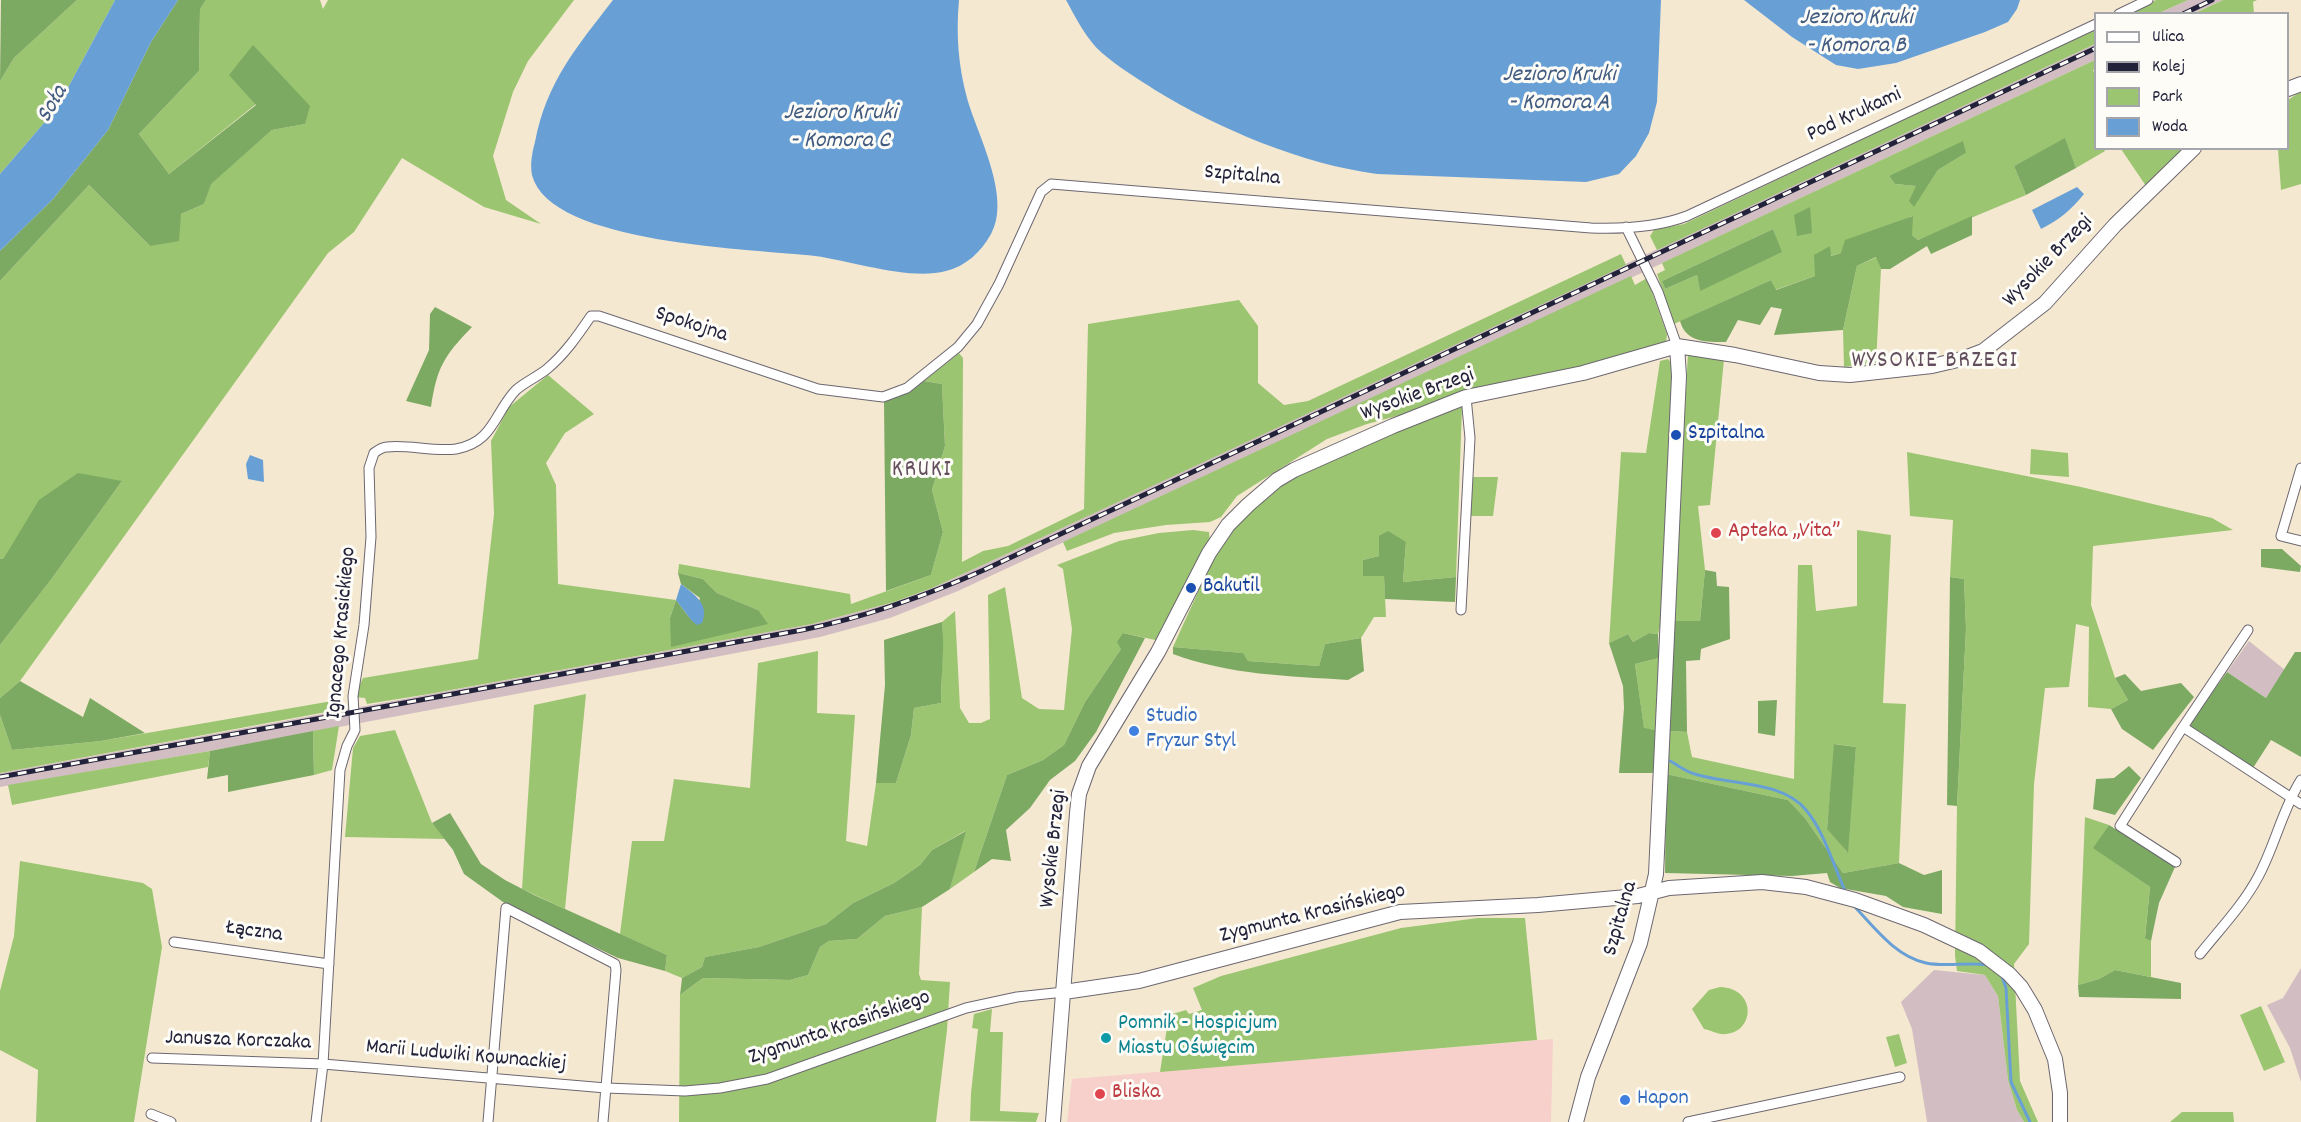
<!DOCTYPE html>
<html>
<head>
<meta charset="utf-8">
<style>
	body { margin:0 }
	#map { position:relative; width:2301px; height:1122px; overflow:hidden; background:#f5e8d1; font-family:Dekko,sans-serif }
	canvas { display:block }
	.legend { position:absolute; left:2094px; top:12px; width:195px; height:138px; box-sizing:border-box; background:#fdfcf7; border:2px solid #a5a5ac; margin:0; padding:8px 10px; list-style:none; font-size:18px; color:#22223b }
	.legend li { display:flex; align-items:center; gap:12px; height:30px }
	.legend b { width:30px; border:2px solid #a5a5ac }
</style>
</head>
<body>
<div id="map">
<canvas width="2301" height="1122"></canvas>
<ul class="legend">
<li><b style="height:8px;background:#fff"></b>Ulica</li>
<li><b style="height:8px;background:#22223b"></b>Kolej</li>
<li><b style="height:16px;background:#9bc571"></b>Park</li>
<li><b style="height:16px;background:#68a0d6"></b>Woda</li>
</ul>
</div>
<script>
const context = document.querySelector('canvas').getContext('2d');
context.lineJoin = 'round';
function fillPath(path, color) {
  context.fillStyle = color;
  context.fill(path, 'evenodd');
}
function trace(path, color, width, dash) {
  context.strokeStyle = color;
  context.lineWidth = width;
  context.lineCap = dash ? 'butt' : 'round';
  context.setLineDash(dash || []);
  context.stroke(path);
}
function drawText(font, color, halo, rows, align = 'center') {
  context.font = font + ' Dekko,sans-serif';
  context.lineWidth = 6;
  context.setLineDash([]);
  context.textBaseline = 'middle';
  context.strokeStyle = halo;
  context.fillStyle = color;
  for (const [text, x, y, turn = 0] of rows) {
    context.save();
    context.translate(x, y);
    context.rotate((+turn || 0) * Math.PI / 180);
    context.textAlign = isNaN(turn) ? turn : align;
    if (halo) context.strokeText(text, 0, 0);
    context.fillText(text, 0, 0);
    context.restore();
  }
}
const built = new Path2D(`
	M1553,1039l-2,83h-484l5,-43z`);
const industrial = new Path2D(`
	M2188,0h35l-29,13h-35z
	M2095,44v16l-724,340 -413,191 -68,27 -70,19 -73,14 -537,100 -210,36v-14l812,-149 82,-22 38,-14 53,-24z
	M2249,641l36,29 -19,28 -39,-26z
	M2301,968v114l-11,-34 -23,-43 16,-7z
	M1934,970l51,5 13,21 10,84 9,30 7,12h-97l-15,-93 -11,-27z`);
const green = new Path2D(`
	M77,0h38l-58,108 -57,66v-93l14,-23z
	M206,0h114l3,9 5,-9h246l-46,61 -15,31 -20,64 13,44 35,24 -57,-17 -82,-49 -48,74 -26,21 -308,428 -20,17v-53l50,-64 72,-100 -118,77 -4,1v-278l89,-96 61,61 31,-32 23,-10 6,-20 62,-54 33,-6 -49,-20 -87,70 -30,-40 60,-63 1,-62z
	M2156,0h32l-29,13 -31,1z
	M2223,0h34l-4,2 1,11h-59z
	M2095,29v15l-438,206 -7,-14 4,-6 30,-6z
	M2095,60v9l-2,1 3,7v71l8,1 1,2 -29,17 -11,-29 -51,27 12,29 -108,45 -6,-5v-19l-71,37 -11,3v-10l-15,30 -40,14 -4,-10 -97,44 -17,-50 8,-4 -3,-7zM1966,153l-28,17 -24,36 2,-20 -21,-2 -6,-8zM1773,229l8,23 -81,38 -3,-15 -32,14 -3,-8z
	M2301,91v93l-20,6 -3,-41 10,-1v-48z
	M2181,148l1,3 -36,35 -25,-37z
	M1621,254l5,11 -641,299 -53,24 -38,14 -82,22 -383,70 -62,10 -2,-6 -11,-1 9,-19 115,-19 16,-145 -3,-73 18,-34 39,-32 46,39 -29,19 -19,30 10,22 2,99 118,16 -6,18 88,-8 -41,-17 -14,-14 -25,-6 1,-9 171,30 1,10 80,-29 12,-43 -11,-42 13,-44 -3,-62 -18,-3 35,-28 4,5 -1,204 21,-11 25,-5 76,-37 4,-185 151,-24 19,26v57l26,22 24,-4z
	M1877,257l4,12 -5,94 -32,4 -1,-37 14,-64z
	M1631,276l4,9 12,-7 20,56 -1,9 -299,81 -40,15 -90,57 -16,21 -11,5 -44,3 -52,8 -47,18 -4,-9z
	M1688,352l36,7 -14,146 -12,1 7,64 -5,51h-26z
	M1668,359l3,4 3,18 -10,228 -6,25 -9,-1 -16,9 -5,-8 -19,9 12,-191 25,1 14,-92z
	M1462,407l-6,170 -53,5 3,-40 -27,-6v20l-16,4 21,16 2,41h-12l-13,21 -36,6 -6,22 -71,-5 -6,-8 -69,-6 59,-130 68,-53z
	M2031,449l37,4 1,24 -39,-3z
	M1907,452l174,35 131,31 21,12 -140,16 -2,59 24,73 13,22 -17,9 -23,-2 1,-80 -13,-3 -7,63 -24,1 -11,96 -5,160 -15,20 6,117 18,41h-14l-7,-12 -9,-30 -10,-84 -13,-21 -28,-4 -2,-15 2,-150 9,-177 -2,-50 -14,-2 3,-57 -43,-4z
	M1471,477h27l-5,39h-23z
	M1193,530l16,2 1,10 -50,99 -37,-8 -2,16 -36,53 -21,43 -21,15 -36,15 -33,97 -24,17 15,-58 -33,19 -12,15 -26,18 -41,20 -27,21 -67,23 -54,10 -3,10 -20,11 -17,-7 2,-16 -47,-21 12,-93h32l10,-62 76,9 8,-125 60,-12 -1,62 38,2 -9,126 21,5 9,-63h20l15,-48 3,-27 27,-5c0,-27 3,-54 1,-81l13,-11 5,97 9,15h12l9,-4 -2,-124 17,-8 17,111 17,11 25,1 8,-81 -9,-60 -6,-4 62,-24 40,-8z
	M1857,530l34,5 -8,168 23,1 -7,159 -56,10 -38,-55 -17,-18 -122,-26 4,-43 17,1 5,25 102,22 4,-214h14l4,46 41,-5zM1835,744l21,3 -9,105 -20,-24z
	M1659,658l-4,72 -11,-1 -9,-65z
	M586,694l-21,215 -43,-20 12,-184z
	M338,700l-2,4 1,6 -337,63v-58l12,35 89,-9z
	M339,726l-7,44 -18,5 -1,-44z
	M395,730l37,93 13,16 -100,-2 8,-89 7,-12z
	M210,751l-2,16 -196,38 -4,-20z
	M2085,817l24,8 -15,23 56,39 -5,50 6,4v36l-36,-7 -16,9 -21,6z
	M20,861l123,22 9,6 10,58 -28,175h-98l2,-52 -38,-20v-59l14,-55z
	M922,907l-3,67 2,6 29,2 -3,48 -11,92h-257l1,-127 23,-17 87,2 18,-5 12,-28 9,-6 28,-2 28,-23z
	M1478,918h47l12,122 -377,32 9,-57 17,-5 3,4 13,-4 -9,-22 28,-12 180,-48z
	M1720,987c36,1 36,44 6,47 -8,1 -15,-4 -22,-5l-12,-20 17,-19z
	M2261,1006l24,56 -21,9 -24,-56z
	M992,1009l-2,23h13l-3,79 39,2 -3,9 -66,-1 1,-28 7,-64 -6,-1 2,-14z
	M1899,1034l8,29 -12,4 -9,-30z
	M2182,1112h51l1,10h-64z`);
const forest = new Path2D(`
	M1,0h76l-63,58 -14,23z
	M178,0h28l-6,9 -1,62 -60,63 30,40 87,-69 -27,-30 24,-30 57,61 -5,18 -33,6 -61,54 -7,20 -23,10 -2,27 -29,5 -61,-61 -89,96v-30l53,-52 55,-69 43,-88z
	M2065,138l11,30 -50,27 -12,-29z
	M1963,141l3,12 -28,17 -24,37 -5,-6 7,-15 -21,-2 -6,-8z
	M1810,207l2,26 -15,3 -3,-21z
	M1913,216l-1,19 6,5 54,-24v19l-41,19 -4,-8 -37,23h-9l-5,-12 -19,9 -14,64 -69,5 8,-26 -11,-2 -11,18 -22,-5 -12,22c-19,0 -40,1 -46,-21l91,-41 5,10 39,-14 -1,-21 16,-9 1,10 10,-3 4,-13z
	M1773,229l9,23 -82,39 -3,-16 -32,14 -3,-8z
	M435,307l37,20c-28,29 -35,40 -41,80l-25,-6 23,-51 1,-36z
	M924,381l18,3 3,62 -13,44 11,42 -12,43 -45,16 -2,-189 24,-9z
	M78,473l44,8 -72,100 -50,64v-86l4,-1 35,-58z
	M1388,531l18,11 -3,40 53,-5 -1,25 -70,-3 -1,-23h-21v-16l16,-4v-20z
	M2261,549h21l19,17 -1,6 -39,-5z
	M1705,570l11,2 1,14 12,1 1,52 -29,10 -1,11 -14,1 1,71 -17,-1 4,-110h26z
	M678,573l25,6 14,14 41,17 10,14 -97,23 -1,-29 6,-18 16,21 8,-23 -19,-14z
	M1950,577l14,2 2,50 -9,177 -10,-1z
	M942,622c3,27 -1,54 -1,81l-27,5 -3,27 -15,48h-20l9,-98 -1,-45z
	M1123,633l22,5 -49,94 -21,29 -25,19 -20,28 -24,22 5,31 -19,-2 -18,13 33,-97 36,-15 21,-15 21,-43 36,-53 -4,-7z
	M1649,633l9,1 1,24 -24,6 9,64 11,2 -1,43h-35l5,-65 -1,-22 -14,-43 19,-9 5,8z
	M1361,638l3,33 -16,9c-59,-4 -119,-5 -175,-26v-7l70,6 5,8 71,5 6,-22z
	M2295,652h6v105l-30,-17 -18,28 -62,-39 -1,-6 37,-51 39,26z
	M2125,674l16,17 40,-8 13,14 -41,53 -31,-21 -11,-20 17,-9 -13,-22z
	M20,681l63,36 7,-19 55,35 -44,8 -89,9 -12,-35v-17z
	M1777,700l-2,36 -17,-3v-32z
	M313,731l1,44 -86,17v-17l-21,4 3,-28z
	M1834,744l22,3 -8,106 -21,-24z
	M2129,766l12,12 -26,37 -22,-6 3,-30 18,-1z
	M1666,774l122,26 17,18 38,55 56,-10 25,12 18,-5v44l-39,-7 -17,-11 -46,-8 -10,-6 -3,-9 -35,3 -127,-3z
	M450,813l31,51 24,16 29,15 133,60 -2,16 -47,-13 -108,-51 -46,-33 -11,-24 -21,-27z
	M2109,825l66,42 -16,36 -8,38 -6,-3 5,-51 -57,-39z
	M966,831l-16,58 -28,18 -37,9 -28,23 -28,2 -9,6 -12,28 -18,5 -87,-2 -23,17 2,-17 20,-11 3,-10 54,-10 67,-23 27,-21 41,-20 26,-18 12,-15z
	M2115,970l66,13v16l-102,-2 -1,-12 21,-6z`);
const water = new Path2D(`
	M115,0h63l-27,42 -43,88 -55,69 -53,52v-77l57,-66z
	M613,0h346c-3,34 -1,64 8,98 10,36 45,99 24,136 -10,18 -25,32 -45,37 -36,10 -93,-10 -131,-15 -58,-7 -266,-11 -283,-81 -2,-11 0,-22 3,-33 12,-61 41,-94 78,-142z
	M1066,0h595l-4,102 -8,31 -13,23 -17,18 -33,8 -209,-8c-75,-10 -158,-45 -222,-84 -18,-12 -37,-23 -53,-37 -16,-14 -26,-35 -36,-53z
	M1744,0h276l-3,9 -9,13 -23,10 -89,31 -38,6 -22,-4 -44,-28z
	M2077,187l7,7c-13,16 -25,26 -43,35l-9,-19z
	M250,455l13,5 1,22 -16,-3 -2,-15z
	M681,584c13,10 29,20 21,39l-5,2 -5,-4 -16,-21z`);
const stream = new Path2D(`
	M1670,761c8,4 16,11 25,13 33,11 87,6 111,36 18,21 28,57 40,83
	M1854,906c21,22 41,50 72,57 17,4 43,-1 61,2
	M2002,976l4,12 5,94 19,40`);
const street = new Path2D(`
	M2119,14l29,-14
	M1626,227l32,65 19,54
	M2301,468l-20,68 20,5
	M1461,610l9,-172 -4,-41
	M2248,630l-65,97 118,77
	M2176,862l-56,-36 63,-99
	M174,942l155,22
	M2200,954c20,-25 43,-49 58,-77 17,-31 24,-67 43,-97
	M152,1058l171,6 283,24 79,3 35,-3 47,-9 199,-71 51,-11 47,-5
	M151,1114l20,8
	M316,1122l7,-58 17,-294 7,-24 8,-16 -2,-34 11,-71 7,-88 -2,-69 5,-15c4,-3 8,-6 13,-6 20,-3 46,5 69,2 38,-7 38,-36 60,-59 9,-8 21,-13 31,-21 18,-15 31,-34 44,-53h8l219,73 65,8 24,-9 51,-41 19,-23 22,-40 42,-92 10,-8 540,44c30,1 67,-1 96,-12l409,-192
	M488,1122l18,-214 109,56 1,6 -13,152
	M1688,1122l212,-45`);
const secondary = new Path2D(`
	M2288,89l13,-5
	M1064,992l75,-11 261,-69 138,-7 100,-9 31,-8 93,-6 44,5 49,13 69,25 55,26 30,23 12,13 14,23 20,49 5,34v29
	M1053,1122l24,-309 2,-19 10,-28 69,-114 51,-99 19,-28 20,-20 29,-25 17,-10 99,-44 73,-29 117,-24 94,-27 58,9 84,18 31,2 82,-9 30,-7 21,-8 62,-48 70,-78 79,-77
	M1576,1122l12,-45 52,-134 16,-69 23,-498 -2,-30`);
const rail = new Path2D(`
	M2183,14l29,-14
	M0,777l802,-147c64,-13 124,-34 184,-61l1110,-521`);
const markers = [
	[1676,435,6,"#1a4fb4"],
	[1716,533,6,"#e0444e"],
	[1191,588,6,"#1a4fb4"],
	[1134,731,6,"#3f7fe0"],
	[1106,1038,6,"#0f9aa8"],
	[1100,1094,6,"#e0444e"],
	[1625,1100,6,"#3f7fe0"]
];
const streetNames = [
	["Pod Krukami",1855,116,-25],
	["Szpitalna",1242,177,5],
	["Wysokie Brzegi",2049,262,-46],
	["Spokojna",691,326,18],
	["Wysokie Brzegi",1418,396,-20],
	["Ignacego Krasickiego",343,633,-85],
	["Wysokie Brzegi",1055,849,-84],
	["Zygmunta Krasińskiego",1313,915,-14],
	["Szpitalna",1622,919,-74],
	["Łączna",254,933,8],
	["Zygmunta Krasińskiego",840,1029,-19],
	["Janusza Korczaka",238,1042,2],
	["Marii Ludwiki Kownackiej",466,1057,5]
];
const transitNames = [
	["Szpitalna",1688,435],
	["Bakutil",1203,588]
];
const healthNames = [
	["Apteka „Vita”",1728,533],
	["Bliska",1112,1094]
];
const shopNames = [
	["Studio",1146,718],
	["Fryzur Styl",1146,743],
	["Hapon",1637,1100]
];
const cultureNames = [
	["Pomnik - Hospicjum",1118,1025],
	["Miastu Oświęcim",1118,1050]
];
const waterNames = [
	["Jezioro Kruki",1856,20],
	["- Komora B",1856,48],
	["Jezioro Kruki",1559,77],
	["- Komora A",1559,105],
	["Soła",54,105,-60],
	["Jezioro Kruki",840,115],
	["- Komora C",840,143]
];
const neighbourhoodNames = [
	["WYSOKIE BRZEGI",1935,363],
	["KRUKI",922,472]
];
fillPath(built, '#f7d0cb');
fillPath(industrial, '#d2bec2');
fillPath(green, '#9bc571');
fillPath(forest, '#7caa63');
fillPath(water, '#68a0d6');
trace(stream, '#68a0d6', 3);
trace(street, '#6c6770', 11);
trace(secondary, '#6c6770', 16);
trace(street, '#fff', 9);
trace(secondary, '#fff', 14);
trace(rail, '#22223b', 5);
trace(rail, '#fdfcf7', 3, [9]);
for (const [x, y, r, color] of markers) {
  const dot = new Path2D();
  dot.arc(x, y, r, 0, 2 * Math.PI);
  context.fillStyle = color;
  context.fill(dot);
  trace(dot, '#fdfcf7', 2);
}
drawText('22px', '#22223b', '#fdfcf7', streetNames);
drawText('22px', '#164399', '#fdfcf7', transitNames, 'left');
drawText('22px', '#be3a42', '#fdfcf7', healthNames, 'left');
drawText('22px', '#366cbe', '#fdfcf7', shopNames, 'left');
drawText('22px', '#0d838f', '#fdfcf7', cultureNames, 'left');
drawText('italic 24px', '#425b81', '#fdfcf7', waterNames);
context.letterSpacing = '1.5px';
drawText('24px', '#624e5d', '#fdfcf7', neighbourhoodNames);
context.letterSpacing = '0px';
</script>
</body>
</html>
